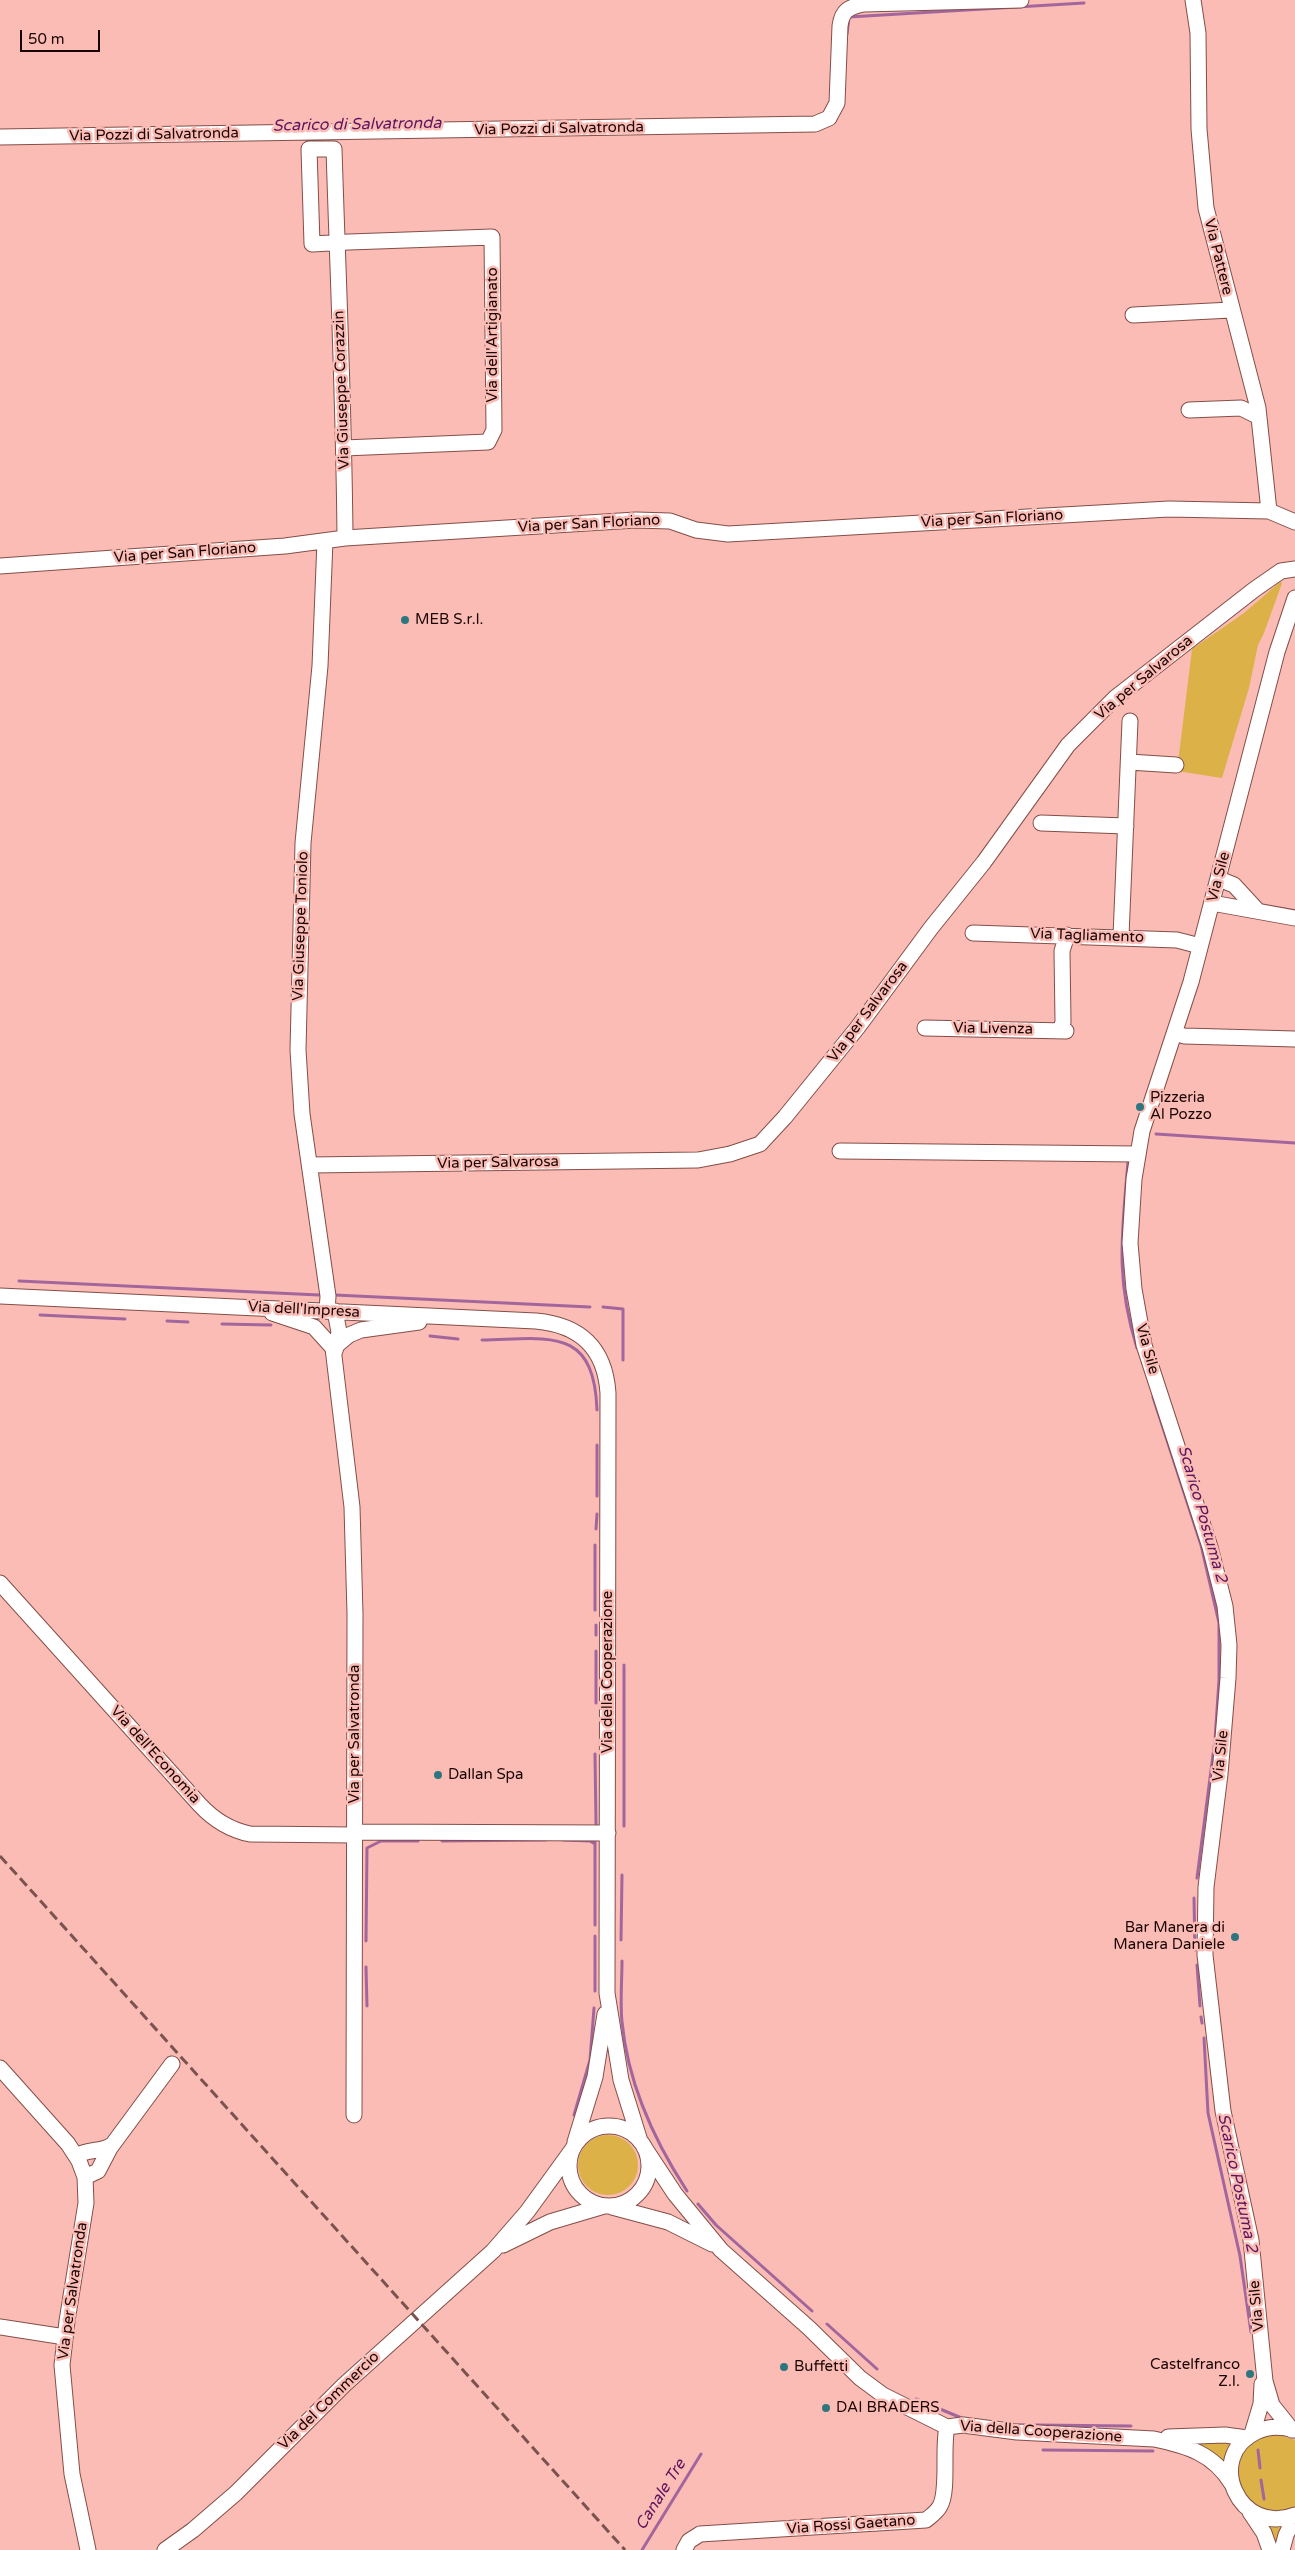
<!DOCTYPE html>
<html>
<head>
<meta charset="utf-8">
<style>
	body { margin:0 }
	#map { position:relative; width:1295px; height:2550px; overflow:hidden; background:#fbbcb5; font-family:"Varela Round",sans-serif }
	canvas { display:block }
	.scale { position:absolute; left:20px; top:30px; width:80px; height:22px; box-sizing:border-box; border:2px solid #190504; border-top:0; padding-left:6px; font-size:15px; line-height:18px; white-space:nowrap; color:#190504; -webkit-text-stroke:4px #fbbcb5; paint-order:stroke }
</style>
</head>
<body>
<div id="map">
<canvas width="1295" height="2550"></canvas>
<div class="scale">50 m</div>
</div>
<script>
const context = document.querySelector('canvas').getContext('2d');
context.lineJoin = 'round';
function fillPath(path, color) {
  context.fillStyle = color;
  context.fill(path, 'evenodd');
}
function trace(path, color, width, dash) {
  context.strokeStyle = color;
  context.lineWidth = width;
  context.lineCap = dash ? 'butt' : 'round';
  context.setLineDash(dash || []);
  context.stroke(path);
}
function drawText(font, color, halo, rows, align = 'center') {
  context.font = font + ' "Varela Round",sans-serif';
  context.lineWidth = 5;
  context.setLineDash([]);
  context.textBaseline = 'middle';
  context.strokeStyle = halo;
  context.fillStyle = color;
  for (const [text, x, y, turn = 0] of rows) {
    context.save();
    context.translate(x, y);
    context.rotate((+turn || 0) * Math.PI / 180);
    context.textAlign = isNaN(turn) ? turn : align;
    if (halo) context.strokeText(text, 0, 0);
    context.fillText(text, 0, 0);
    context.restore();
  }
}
const green = new Path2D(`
	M1280,582l2,1 -18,50 -6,12 -9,43 -27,90 -45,-7 15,-122 52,-36z
	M578 2165a30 30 0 1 1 60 0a30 30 0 1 1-60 0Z
	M1280,2435l15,5v67c-60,28 -82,-73 -15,-72z
	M1168,2439l68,2 -12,26z
	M1268,2525h19l-6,13 -9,12z`);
const stream = new Path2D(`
	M847,34l2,-17 235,-14
	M1156,1134l139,9
	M1128,1162c-6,71 -13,117 9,186
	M19,1281l300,14
	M335,1295l255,12
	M603,1307l20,2v51
	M40,1315l85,4
	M167,1321l21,1
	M222,1324l49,1
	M430,1336l28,3
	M482,1340c66,-1 112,-15 115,70
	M1153,1397l48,148 18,78v57l-4,60 -18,138
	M597,1496v-51
	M596,1529l1,-15
	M595,1545v65
	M596,1625v10
	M596,1651v52
	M624,1665v161
	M595,1754l1,70
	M563,1840l27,1 5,3
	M442,1841l104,-1
	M1194,1898l1,52
	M595,1925v-83
	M621,1940l1,-65
	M366,1941l1,-93 14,-7h37
	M622,1961c0,20 -2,41 0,61 6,62 31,117 65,169
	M1197,1965l3,41
	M366,1967l1,39
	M595,1991v-55
	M1201,2017l1,6
	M1204,2038l4,75 32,143 11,76
	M574,2115l16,-55 4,-52
	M698,2204l18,21 96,86
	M827,2324l50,45
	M916,2399l48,20
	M1017,2425h11
	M1036,2425l95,1
	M1043,2450l110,1
	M1258,2450l2,18
	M1261,2480l3,19
	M642,2550l59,-96`);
const minor = new Path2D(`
	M1193,0l5,33 1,96 7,79 52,200 11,103
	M0,137l815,-13 14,-6 8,-15 3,-77c2,-16 9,-19 24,-22l157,-4
	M1133,315l98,-5
	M1189,410l52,-2 18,9
	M344,448l144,-6 6,-12 -2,-193 -143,5 -37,2 -3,-95h25c4,129 10,259 11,389
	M325,541l-5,125 -17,177 -5,207 4,64 26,182 -1,15
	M0,566l285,-20 60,-8 291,-18 34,1 26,9 32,4 441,-25 100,2 26,11
	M1129,762l47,3
	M1041,823l85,3
	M1219,879l15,6 24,26
	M1212,903l83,15
	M973,933l204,7 23,6
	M1121,936l9,-215
	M925,1028l141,3
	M1060,1031l3,-9 -1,-71 5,-16
	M1175,1033l9,3 111,3
	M840,1151l297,3
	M310,1165l388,-5 32,-6 30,-10 25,-27 73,-90 73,-99 53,-66 84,-117 47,-47 140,-109 26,-18 14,-2
	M0,1296l536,25c44,4 69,27 72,72l-1,600 14,87 19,61
	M335,1311l4,21 -3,14
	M272,1313l42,14 19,21 19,159 3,107 -1,501
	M334,1353l3,-8 12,-10 12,-5 58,-8
	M0,1583l200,222c14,15 30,25 50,29l105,1
	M355,1832l253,1
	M0,2068l68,76 11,17 6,16 1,26 -19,118 -5,44 10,109 16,76
	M569 2166a40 40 0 1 1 80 0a40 40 0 1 1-80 0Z
	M575,2142l20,-65 10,-63
	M644,2147l31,47 46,56 88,78 51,50 23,17 64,32 16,-2 54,7 137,7c33,7 59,14 78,45
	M76,2156c12,-8 26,-3 37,-12
	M85,2177l13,-6 12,-23 62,-84
	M612,2207l56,15 44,22
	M503,2245l47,-23 54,-16
	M0,2327l65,10
	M1292,2430l-20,-25 -7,-24 -14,-141 -28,-129 -18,-156 1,-68 14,-113 8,-96 1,-33 -4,-39 -15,-59 -66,-202 -10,-56 -4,-46 4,-64 8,-48 49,-149 86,-330 18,-54
	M1294,2430c-13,-4 -26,-4 -38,2 -52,25 -17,105 39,83
	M1252,2434l9,-30 1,-20
	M1168,2437l57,-2 22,3
	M1250,2512l14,21 6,17
	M165,2550l28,-20 43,-37 108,-108 149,-134 34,-39 45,-62
	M684,2550l5,-9 11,-7 226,-14c5,-4 11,-8 14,-14 9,-15 2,-58 7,-79
	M1282,2550l4,-15 9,-18`);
const rail = new Path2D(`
	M0,1856l625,694`);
const markers = [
	[405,620,5,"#2d767f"],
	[1140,1107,5,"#2d767f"],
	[438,1775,5,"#2d767f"],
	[1235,1937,5,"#2d767f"],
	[784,2367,5,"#2d767f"],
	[1250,2374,5,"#2d767f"],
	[826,2408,5,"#2d767f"]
];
const streetNames = [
	["Via Pozzi di Salvatronda",559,129,-1],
	["Via Pozzi di Salvatronda",154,135,-1],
	["Via Pattere",1218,257,76],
	["Via dell'Artigianato",493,335,-90],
	["Via Giuseppe Corazzin",342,390,-92],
	["Via per San Floriano",992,519,-3],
	["Via per San Floriano",589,524,-3],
	["Via per San Floriano",185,553,-4],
	["Via per Salvarosa",1144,678,-40],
	["Via Sile",1219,877,-75],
	["Via Giuseppe Toniolo",301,926,-88],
	["Via Tagliamento",1087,936,2],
	["Via per Salvarosa",868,1012,-53],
	["Via Livenza",993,1029,1],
	["Via per Salvarosa",498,1163,-1],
	["Via dell'Impresa",304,1310,3],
	["Via Sile",1147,1349,75],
	["Via della Cooperazione",608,1672,-90],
	["Via per Salvatronda",355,1734,-90],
	["Via dell'Economia",155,1755,48],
	["Via Sile",1221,1756,-84],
	["Via per Salvatronda",73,2291,-82],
	["Via Sile",1257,2306,-95],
	["Via del Commercio",329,2401,-44],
	["Via della Cooperazione",1041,2432,4],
	["Via Rossi Gaetano",851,2525,-4]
];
const poiNames = [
	["MEB S.r.l.",415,620],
	["Pizzeria",1150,1098],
	["Al Pozzo",1150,1115],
	["Dallan Spa",448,1775],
	["Bar Manera di",1225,1928,"right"],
	["Manera Daniele",1225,1945,"right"],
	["Castelfranco",1240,2365,"right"],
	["Z.I.",1240,2382,"right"],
	["Buffetti",794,2367],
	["DAI BRADERS",836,2408]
];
const waterNames = [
	["Scarico di Salvatronda",357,125,-1],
	["Scarico Postuma 2",1202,1514,74],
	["Scarico Postuma 2",1237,2183,78],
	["Canale Tre",661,2495,-58]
];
fillPath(green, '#dcb147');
trace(stream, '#a2669d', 3);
trace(minor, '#844e48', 17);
trace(minor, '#fff', 15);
trace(rail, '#7a5350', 3, [10, 5]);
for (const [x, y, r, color] of markers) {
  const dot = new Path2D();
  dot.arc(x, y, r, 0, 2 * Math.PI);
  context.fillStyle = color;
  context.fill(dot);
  trace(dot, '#fbbcb5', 2);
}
drawText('15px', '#190504', '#fbbcb5', streetNames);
drawText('15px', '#190504', '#fbbcb5', poiNames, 'left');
drawText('italic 16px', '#5b165e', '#fbbcb5', waterNames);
</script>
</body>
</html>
